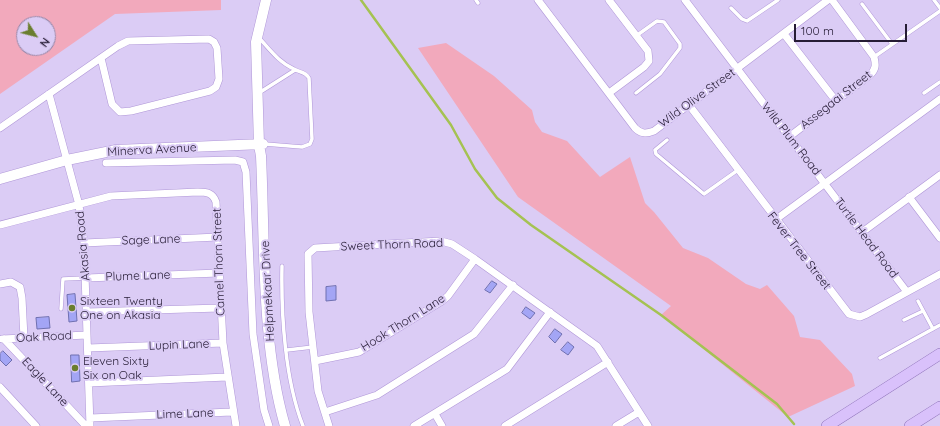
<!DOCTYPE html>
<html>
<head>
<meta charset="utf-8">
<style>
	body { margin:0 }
	#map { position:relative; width:940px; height:426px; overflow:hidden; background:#dbccf5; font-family:Quicksand,sans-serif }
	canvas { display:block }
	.north { position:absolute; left:16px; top:16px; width:40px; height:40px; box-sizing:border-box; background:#dbccf5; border:1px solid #9386a8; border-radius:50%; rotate:126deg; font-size:11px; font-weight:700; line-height:16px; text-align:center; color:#261c35 }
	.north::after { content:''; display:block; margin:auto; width:14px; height:18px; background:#6a7e2e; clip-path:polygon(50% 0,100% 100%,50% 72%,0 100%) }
	.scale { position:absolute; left:794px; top:24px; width:113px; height:18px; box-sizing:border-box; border:2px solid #261c35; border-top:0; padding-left:5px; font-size:12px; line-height:14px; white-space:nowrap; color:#261c35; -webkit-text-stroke:3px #dbccf5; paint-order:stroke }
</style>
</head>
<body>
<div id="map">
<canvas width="940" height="426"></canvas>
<div class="north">N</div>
<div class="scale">100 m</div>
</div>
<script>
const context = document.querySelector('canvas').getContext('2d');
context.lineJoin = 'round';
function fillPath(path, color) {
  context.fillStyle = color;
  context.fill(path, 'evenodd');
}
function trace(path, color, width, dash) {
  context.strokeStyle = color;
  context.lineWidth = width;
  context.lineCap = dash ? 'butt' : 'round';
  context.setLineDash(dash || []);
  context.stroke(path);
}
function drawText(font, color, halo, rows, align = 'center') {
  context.font = font + ' Quicksand,sans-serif';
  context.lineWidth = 4;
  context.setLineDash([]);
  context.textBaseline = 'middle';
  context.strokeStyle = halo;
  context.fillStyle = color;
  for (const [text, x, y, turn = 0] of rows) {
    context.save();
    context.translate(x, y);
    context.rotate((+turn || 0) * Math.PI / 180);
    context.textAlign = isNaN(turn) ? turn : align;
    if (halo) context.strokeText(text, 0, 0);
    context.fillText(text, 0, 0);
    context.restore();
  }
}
const green = new Path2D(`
	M0,0h221v10l-106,4 -115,80zM24,24h24v24h-24z
	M446,43l48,33 38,34 3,12 7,10 25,9 33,36 30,-20 15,46 9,9 29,36 25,10 38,26 14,5 7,-4 27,31 6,21 20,3 32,34 3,12 -67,31 -127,-102 10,-9 -153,-109 -100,-149z`);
const stream = new Path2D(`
	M361,0l90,125 24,44 22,29 34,27 130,90 116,89 17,20`);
const building = new Path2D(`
	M492,281l5,3 -7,9 -5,-3z
	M336,286v14l-10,1v-14z
	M75,294l2,27 -8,1 -2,-27z
	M526,307l9,6 -5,6 -8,-6z
	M49,317l1,11 -13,1 -1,-11z
	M555,329l7,5 -7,9 -6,-6z
	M568,342l6,5 -6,8 -7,-5z
	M3,351l9,9 -6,6 -6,-6v-6z
	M71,355h8l1,26 -8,1z`);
const lane = new Path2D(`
	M476,0l2,3
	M934,0l6,8
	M862,4l30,40
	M731,8l11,11 5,2 31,-21
	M261,40c10,11 19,23 33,29 6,4 11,2 15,9l3,61 -2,5 -8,3 -37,-3
	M874,57l66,-46
	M262,91l33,-21
	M636,93l24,-19 20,-26v-4l-16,-22 -7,-1 -21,15
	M924,93l16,-11
	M667,140l-12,10 1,4 48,40 34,-24
	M282,266c-1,49 3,114 21,160
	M918,301l15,28
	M61,309l2,-30 23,-1
	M904,320l19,-9
	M287,350l26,-3
	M880,358l60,-33`);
const street = new Path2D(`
	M538,0l97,128c6,6 11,6 19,3l174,-131
	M609,0l39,51 1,10 -5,6 -35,26
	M685,0l222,292
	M784,34l52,67
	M49,94l30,111 5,38 6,183
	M689,105l160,209 11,3 7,-3 73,-40
	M0,128l118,-82 10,-5 81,-2 5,3 3,6 2,31 -3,8 -6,4 -79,20 -11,1 -8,-8 -11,-46
	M789,137l81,-62c6,-6 6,-10 4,-18l-42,-57
	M106,163l129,-3 8,2 3,10 7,162 11,76 5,16
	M909,197l31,41
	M775,220l165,-121
	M0,225l111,-29 87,-4c9,0 15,1 18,10l7,141 13,83
	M861,233l79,-58
	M84,243l134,-6
	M86,278l133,-5
	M0,284l11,-2 9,5 2,11 2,40
	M87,312l133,-4
	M2,339l85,-4
	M4,339l82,87
	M88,348l135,-5
	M315,361l44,-9 83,-51 6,-5 27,-37
	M89,383l138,-6
	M0,387l36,39
	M325,412l52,-17 97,-61 39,-49
	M435,414l7,12
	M90,418l142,-6
	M329,426l-11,-35 -9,-79 -1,-58 7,-6 126,-7 11,3 23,15 122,87 51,80
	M414,426l93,-57 43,-57
	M505,426l103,-64
	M616,426l23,-14`);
const secondary = new Path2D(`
	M266,0l-10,42 3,103 2,11c4,86 0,187 24,270
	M0,179l67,-19 49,-10 147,-6`);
const primary = new Path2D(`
	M827,426l113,-72
	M910,426l30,-19`);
const markers = [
	[72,308,4,"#6a7e2e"],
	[75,368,4,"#6a7e2e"]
];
const streetNames = [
	["Wild Olive Street",697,98,-36],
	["Assegaai Street",836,100,-38],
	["Wild Plum Road",791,139,52],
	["Minerva Avenue",152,150,-3],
	["Turtle Head Road",866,238,53],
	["Sage Lane",151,240,-2],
	["Sweet Thorn Road",392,245,-2],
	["Akasia Road",83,246,-95],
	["Fever Tree Street",799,251,52],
	["Camel Thorn Street",219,262,-92],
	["Plume Lane",138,276,-2],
	["Helpmekaar Drive",268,291,-93],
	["Hook Thorn Lane",403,323,-32],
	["Oak Road",44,337,-3],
	["Lupin Lane",179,345,-2],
	["Eagle Lane",45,382,47],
	["Lime Lane",185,414,-2]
];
const poiNames = [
	["Sixteen Twenty",80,301],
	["One on Akasia",80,315],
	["Eleven Sixty",83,361],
	["Six on Oak",83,375]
];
fillPath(green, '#f2a9bc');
trace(stream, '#a5c252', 2.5);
fillPath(building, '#a3a5f5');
trace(building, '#6f70b0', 1);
trace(lane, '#af96d7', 4.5);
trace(street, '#af96d7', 8);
trace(secondary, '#af96d7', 11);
trace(primary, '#896db4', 12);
trace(lane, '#fff', 3.5);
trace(street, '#fff', 7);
trace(secondary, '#fff', 10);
trace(primary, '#d9c1fb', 11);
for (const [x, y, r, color] of markers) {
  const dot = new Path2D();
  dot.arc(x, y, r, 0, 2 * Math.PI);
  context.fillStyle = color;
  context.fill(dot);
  trace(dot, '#dbccf5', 1.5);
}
drawText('12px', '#261c35', '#dbccf5', streetNames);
drawText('12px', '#261c35', '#dbccf5', poiNames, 'left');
</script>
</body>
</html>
